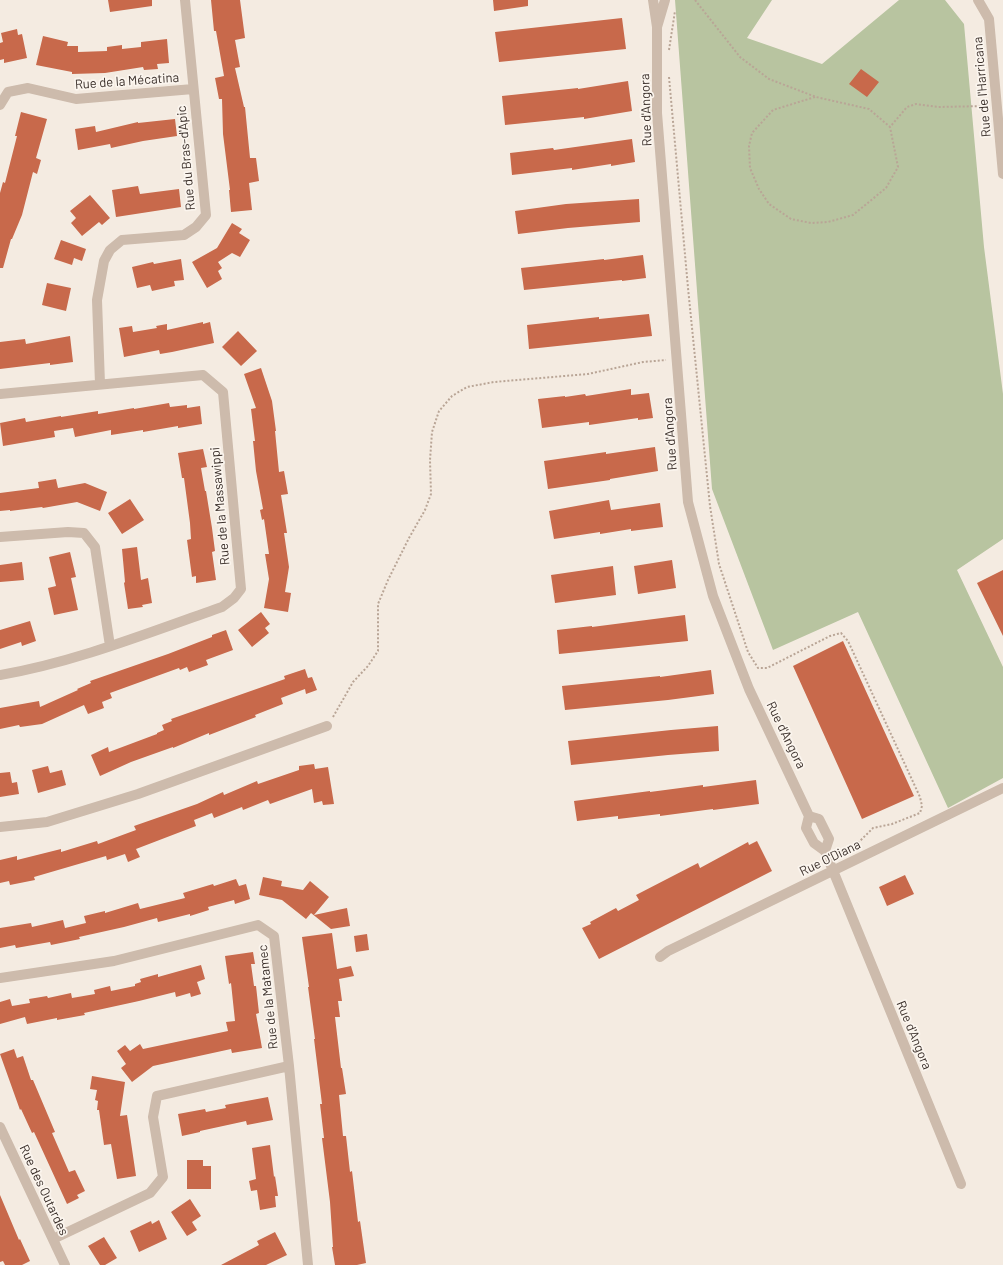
<!DOCTYPE html>
<html>
<head>
<meta charset="utf-8">
<style>
	body { margin:0 }
	canvas { display:block; background:#f4ebe1 }
</style>
</head>
<body>
<canvas width="1003" height="1265"></canvas>
<script>
const context = document.querySelector('canvas').getContext('2d');
context.lineJoin = 'round';
function fillPath(path, color) {
  context.fillStyle = color;
  context.fill(path, 'evenodd');
}
function trace(path, color, width, dash) {
  context.strokeStyle = color;
  context.lineWidth = width;
  context.lineCap = dash ? 'butt' : 'round';
  context.setLineDash(dash || []);
  context.stroke(path);
}
function drawText(font, color, halo, rows, align = 'center') {
  context.font = font + ' Barlow,sans-serif';
  context.lineWidth = 3.5;
  context.setLineDash([]);
  context.textBaseline = 'middle';
  context.strokeStyle = halo;
  context.fillStyle = color;
  for (const [text, x, y, turn = 0] of rows) {
    context.save();
    context.translate(x, y);
    context.rotate((+turn || 0) * Math.PI / 180);
    context.textAlign = isNaN(turn) ? turn : align;
    if (halo) context.strokeText(text, 0, 0);
    context.fillText(text, 0, 0);
    context.restore();
  }
}
const green = new Path2D(`
	M675,0h97l-25,38 75,26 77,-64h46l19,24 20,223 19,147v145l-46,31 46,97v111l-55,30 -90,-196 -85,38 -61,-161z`);
const building = new Path2D(`
	M108,0h44v6l-42,6z
	M211,0h29l5,38 -10,2 5,27 -5,1 9,39h1l5,51h6l3,23 -10,2 3,27 -21,2 -2,-22h1l-7,-56 -1,-35h-3l-4,-21 9,-2 -8,-45h-2z
	M493,0h35v6l-34,5z
	M622,18l4,31 -127,13 -4,-30z
	M17,29l1,6 4,-1 5,24 -23,5v-4l-4,1v-17l3,-1 -2,-9z
	M43,36l25,6 -1,4h11v6l29,-1v-4l15,-2v4l19,-2v-5l26,-3 2,24 -12,1 1,5 -14,1 -1,-3 -38,6 -33,1v-2l-36,-7z
	M861,69l18,13 -12,15 -18,-13z
	M628,81l4,30 -48,8v-2l-79,8 -3,-29 76,-8v1z
	M21,112l26,7 -11,39 5,2 -4,14 -4,-2 -11,43 -10,24h-1l-8,29h-3v-75l3,-11 2,1 12,-47h-2z
	M175,119l2,17 -34,5 -32,7 -1,-4 -32,6 -3,-21 20,-3 1,6 42,-10v1z
	M632,139l3,23 -24,4v-2l-39,6v-2l-60,7 -2,-22 43,-5 1,2z
	M138,186l2,8 39,-5 2,18 -65,10 -4,-27z
	M90,195l20,23 -8,7 -3,-3 -17,14 -11,-13 5,-5 -6,-7z
	M639,199l1,23 -72,6 -50,6 -3,-23 51,-7z
	M232,223l10,6 -3,4 11,7 -10,17 -8,-4 -14,9 4,6 -4,3 4,8 -15,9 -15,-26 25,-14z
	M61,240l25,9 -4,12 -8,-3 -2,7 -18,-6z
	M643,255l3,23 -24,3v-1l-98,10 -3,-22 83,-9v1z
	M181,259l3,21 -10,1 1,5 -23,5 -2,-6 -13,3 -5,-21 21,-5 1,2z
	M47,283l24,5 -5,23 -24,-6z
	M649,314l3,22 -123,13 -2,-24 72,-8v2z
	M203,322v2l7,-2 4,21 -42,9 -12,2 -1,-4 -35,7 -5,-29 13,-2 1,6 24,-4 -1,-2 11,-2v6z
	M238,331l19,20 -16,15 -19,-19z
	M70,336l3,26 -23,3v-2l-50,6v-27l25,-3 1,5z
	M261,368l11,33 4,30h-1l4,41 5,-1 4,23 -7,1 6,38h-3l5,34 -4,25 6,1 -3,19 -24,-4 5,-29 -4,-25h4l-5,-35 -2,1 -2,-10 3,-1 -7,-38 -3,-30h2l-4,-32 5,-1 -12,-34z
	M631,389v6l18,-2 4,25 -15,2v-2l-49,7v-3l-47,6 -4,-29 27,-3v1l20,-3 1,2z
	M169,403l1,4 17,-2v3l13,-2 2,18 -24,4v-2l-35,6v-2l-32,5v-5l-36,7 -2,-9 -19,3 1,6 -52,9 -3,-23 25,-5 1,4 35,-6v1l37,-6v3l36,-6v1z
	M655,447l3,24 -48,8v1l-62,9 -4,-28 62,-9v2z
	M203,449l4,18 -6,1 4,23h1l6,37 3,23 -3,1 4,28 -20,3v-7l-4,1 -5,-37 4,-1 -1,-16 -6,-45h-2l-4,-25z
	M56,479l2,9 27,-5 22,9 -7,19 -23,-9 -34,6 -1,-1 -32,4v-1l-10,1v-18l39,-5 -1,-6z
	M130,499l14,21 -22,14 -14,-21z
	M609,500l2,10 49,-7 3,24 -32,4v-2l-31,5v-2l-46,7 -5,-28z
	M137,547l4,33 7,-2 4,25 -10,2 1,2 -15,2 -4,-26 1,-1 -3,-33z
	M70,552l6,25 -5,1 7,32 -24,5 -6,-27 8,-2 -7,-29z
	M672,560l4,28 -38,6 -4,-28z
	M22,562l2,18 -24,2v-17z
	M613,566l3,29 -61,8 -4,-28z
	M1003,570v66l-26,-53z
	M261,612l9,12 -5,4 4,5 -17,14 -14,-17z
	M685,615l3,26 -129,13 -2,-24 35,-4v1z
	M30,621l6,20 -14,5 -1,-4 -21,7v-19z
	M226,630l7,20 -27,10 2,5 -19,7 -2,-5 -7,3 -1,-2 -69,25 2,5 -10,4 2,6 -16,6 -4,-9 -42,19 -22,3 -1,-2 -19,4v-21l39,-7 1,6 38,-17 -1,-1 14,-6 -1,-2 78,-27 44,-17v-2z
	M843,641l71,155 -52,23 -69,-153z
	M305,669l3,9 4,-1 5,13 -11,4 -1,-5 -24,9 2,6 -28,11 1,2 -47,18v-2l-36,15v-1l-42,15 -31,14 -9,-21 17,-8 1,5 48,-18v-1l7,-3 -2,-5 10,-4 -1,-2 114,-40 -1,-3z
	M711,670l3,24 -46,6 -103,10 -3,-24 98,-10v1z
	M718,726l1,25 -51,4 -97,10 -3,-24 103,-11z
	M314,764l1,5 13,-2 6,37 -11,1 -1,-4 -8,2 -2,-14 -42,15 -2,-4 -25,10 -1,-3 -28,11 -2,-5 -18,7 2,6 -60,23 4,8 -12,5 -3,-8 -18,6 -1,-4 -72,21 1,3 -25,5 -1,-4 -9,2v-23l17,-4v4l44,-11v3l36,-11 1,3 38,-14 -2,-4 63,-22 26,-12 1,3 33,-14 1,3 41,-14v-4z
	M48,766l2,7 12,-3 4,15 -28,8 -6,-23z
	M10,772l2,11 5,-1 2,12 -19,3v-24z
	M756,780l3,24 -46,6v-1l-53,7v-2l-42,5v-3l-41,5 -3,-20 76,-10v1l53,-7v2z
	M757,841l15,30 -173,88 -17,-31 9,-4 -1,-2 26,-14 2,3 21,-11 -3,-5 62,-32 2,5 48,-26 1,3z
	M905,875l9,19 -27,12 -8,-19z
	M263,877l19,4 -1,5 22,4 7,-9 19,16 -15,18 33,-7 3,18 -19,3 -20,-16 -5,6 -24,-19 -23,-5z
	M236,879l3,7 7,-2 4,15 -15,5 -1,-4 -26,7 1,3 -19,6v-2l-32,8 -1,-4 -33,9 -45,10 1,2 -29,6 -1,-3 -34,6 -1,-3 -15,3v-20l31,-5 1,4 31,-7 2,8 21,-5 -2,-7 21,-5v2l33,-10 2,6 45,-11 -2,-5 30,-9 1,2z
	M332,933l5,36 14,-3 3,10 -15,3 3,22h-4l2,16h-5l6,51h1l4,26 -7,1 4,41h3l4,36 2,-1 6,51 2,-1 6,42 -9,2h-22l-3,-18h1l-3,-45 -8,-64h2l-4,-34h2l-8,-65h1l-7,-52h1l-7,-50z
	M367,934l2,16 -13,2 -2,-16z
	M253,952l2,12h-4l3,22h2l3,27 -3,1 6,34 -30,5 -1,-4 -78,17 -21,16 -11,-14 5,-4 -9,-13 8,-6 5,6 10,-7 3,5 85,-18 -2,-9 9,-1 -4,-38 -2,1 -4,-28z
	M201,965l4,14 -8,3 4,12 -10,3 -1,-4 -14,4 -1,-5 -36,9 -55,12 1,2 -28,5v-2l-30,6 -2,-7 -25,7v-22l10,-3 2,7 18,-3 -1,-4 18,-3 1,2 23,-5 1,5 23,-4 -1,-4 16,-4 1,5 24,-5v-2l6,-2 -1,-3 18,-5v3z
	M14,1049l3,9 6,-2 8,24h2l22,52 -3,1 17,39 6,-2 10,21 -8,4 2,3 -12,6 -33,-72 -2,1 -11,-24 -1,1 -20,-56z
	M92,1076l33,6 -5,34 7,-1 9,61 -19,3 -6,-35 -7,1 -5,-35h-2l1,-9 -3,-1 2,-10 -7,-1z
	M268,1097l5,23 -26,5 -1,-4 -46,10v1l-18,4 -4,-22 27,-5 1,3 20,-4 -1,-3z
	M270,1145l4,32 1,-1 3,20h-3l1,11 -16,3 -3,-20 -6,1 -2,-10 7,-2 -4,-31z
	M187,1160h16v6h8v23h-24z
	M0,1195l19,45 1,-1 10,22 -8,4h-17l-2,-4 -3,1z
	M190,1199l11,17 -9,6 5,8 -10,6 -16,-24z
	M159,1220l8,19 -28,13 -9,-21 21,-10 1,3z
	M275,1232l12,23 -21,10h-45l38,-20 -2,-4z
	M104,1237l13,21 -12,7h-5l-12,-19z`);
const path = new Path2D(`
	M695,0l45,57 29,22 47,18 53,12 21,18 17,-20 9,-3 22,3 49,-1
	M669,50l6,-39
	M669,77l19,211 22,218 9,58 29,88 10,16h9l63,-32 11,-3 7,8 72,156 2,9 -2,7 -28,11 -19,4 -19,19
	M815,97l-42,13 -21,23 -3,13 1,22 9,21 10,15 22,15 20,4 17,-1 25,-7 33,-27 12,-21 -8,-40
	M333,717l20,-35 15,-16 10,-15v-47l10,-24 21,-42 16,-28 6,-16 -1,-34 2,-28 7,-21 13,-15 15,-9 27,-5 94,-8 55,-12 23,-2`);
const minor = new Path2D(`
	M653,0l4,27v86l31,389 25,94 36,93 60,127 -3,12 8,15 11,8 136,333
	M978,0l11,19 14,155
	M657,27l8,-27
	M0,105l8,-13 20,-4 48,11 117,-10
	M100,384l-3,-84 7,-39 6,-11 12,-10 62,-5 12,-8 10,-12 -21,-215
	M0,394l203,-19 20,17 18,197 -7,9 -12,9c-72,25 -146,55 -222,68
	M0,537l68,-5 16,1 11,14 15,99
	M809,816l10,3 10,20 -4,12
	M0,827l47,-5 91,-28 189,-68
	M660,957l8,-6 335,-163
	M0,978l114,-17 144,-36 16,11 15,130 19,199
	M0,1127l65,138
	M53,1239l97,-46 13,-16 -10,-60 4,-21 132,-30`);
const streetNames = [
	["Rue de la Mécatina",127,81,-4],
	["Rue de l'Harricana",982,87,-95],
	["Rue d'Angora",646,110,-92],
	["Rue du Bras-d'Apic",186,158,-95],
	["Rue d'Angora",670,434,-94],
	["Rue de la Massawippi",220,506,-95],
	["Rue d'Angora",786,735,64],
	["Rue O'Diana",830,858,-26],
	["Rue de la Matamec",268,997,-96],
	["Rue d'Angora",914,1035,68],
	["Rue des Outardes",44,1190,65]
];
fillPath(green, '#b8c4a0');
fillPath(building, '#c8694b');
trace(path, '#b9a596', 2, [2, 2]);
trace(minor, '#cdbbac', 10);
drawText('13px', '#3b302b', '#fbf5ee', streetNames);
</script>
</body>
</html>
